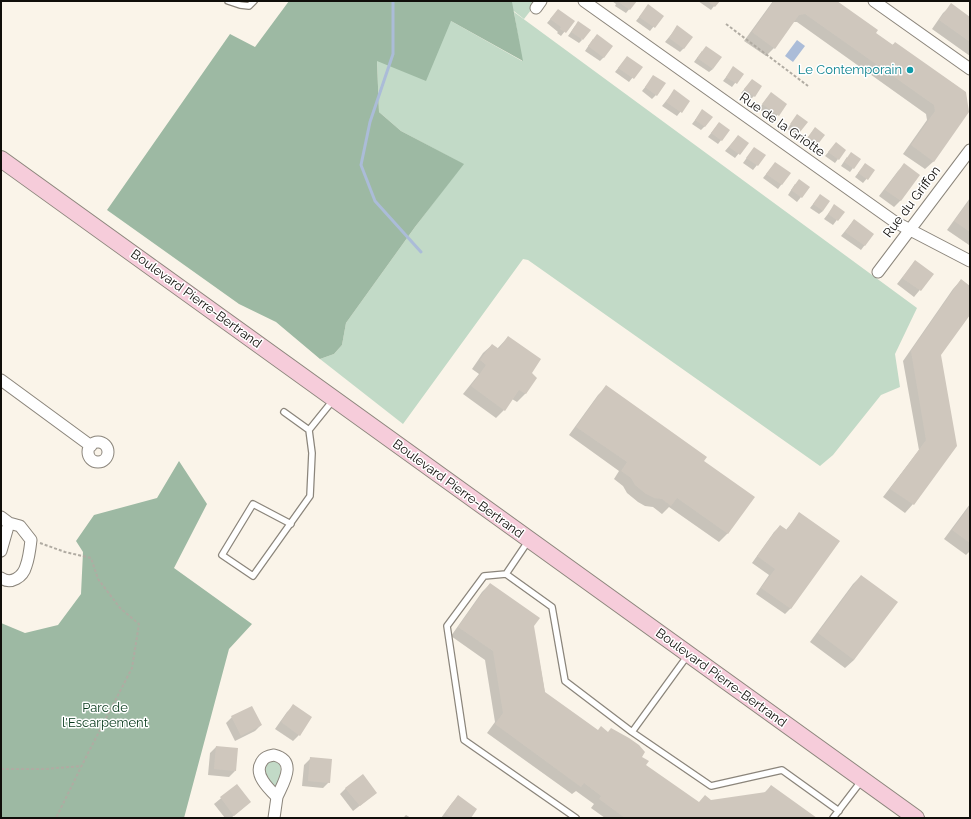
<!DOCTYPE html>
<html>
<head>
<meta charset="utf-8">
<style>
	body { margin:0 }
	#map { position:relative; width:971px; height:819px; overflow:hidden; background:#faf4e9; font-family:Raleway,sans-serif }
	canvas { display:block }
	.frame { position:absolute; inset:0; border:2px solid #100e0a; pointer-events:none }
</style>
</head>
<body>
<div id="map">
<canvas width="971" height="819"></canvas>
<div class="frame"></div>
</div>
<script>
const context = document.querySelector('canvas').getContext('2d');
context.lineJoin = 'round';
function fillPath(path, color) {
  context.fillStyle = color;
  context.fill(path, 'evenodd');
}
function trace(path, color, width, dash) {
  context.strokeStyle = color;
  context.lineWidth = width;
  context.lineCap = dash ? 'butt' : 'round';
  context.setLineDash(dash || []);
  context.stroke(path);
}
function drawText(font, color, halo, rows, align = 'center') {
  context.font = font + ' Raleway,sans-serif';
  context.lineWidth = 3;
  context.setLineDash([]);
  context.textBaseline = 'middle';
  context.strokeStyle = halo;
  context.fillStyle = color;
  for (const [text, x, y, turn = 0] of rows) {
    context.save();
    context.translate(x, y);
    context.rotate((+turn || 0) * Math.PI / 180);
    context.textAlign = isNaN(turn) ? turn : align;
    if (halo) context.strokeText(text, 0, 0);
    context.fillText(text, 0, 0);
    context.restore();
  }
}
const green = new Path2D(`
	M501,1h37l-14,18z
	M514,12l403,296 -22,46 5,33 -19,8 -48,60 -13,11 -292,-206 -5,-1 -120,165 -83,-65 14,-5 8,-9 4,-22 69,-96 48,-63 -62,-33 -22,-19 -2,-52 74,-39 71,40z
	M273,760l7,4c2,9 -1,16 -4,24h-2l-10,-16 1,-8z`);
const forest = new Path2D(`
	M289,1h221l2,1 11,59 -72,-40 -25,60 -49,-20 2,51 22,19 63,33 -49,63 -69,96 -4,22 -8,9 -14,5 -44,-37 -37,-18 -132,-94 123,-176 25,13z
	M179,461l28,43 -33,64 78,56 -23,25 -45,169h-183v-195l24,10 33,-8 23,-31 2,-42 -7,-11 18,-26 63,-17z`);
const water = new Path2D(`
	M797,40l8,6 -12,16 -8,-6z`);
const shadow = new Path2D(`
	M612,1h24l-10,12 -11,-7 1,-2z
	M698,1h20l-7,9z
	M773,1h62l40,32 17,12 3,-2 70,49 -31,69 -9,8 -22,-15 24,-34 -1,-6 -129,-92h-4l-19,26 -8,8 -22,-15z
	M952,5l18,13v38l-38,-27 11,-16z
	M648,6l14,10 -12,15 -14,-10z
	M558,10l15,11 -12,15 -4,-3 1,-1 -11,-9z
	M575,26l7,14 -3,3 -11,-7z
	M674,31l10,17 -4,4 -15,-10z
	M593,39l11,18 -4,4 -15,-10z
	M702,51l11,18 -4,3 -15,-10z
	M627,57l14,10 -12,15 -14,-10z
	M733,68l9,6 -10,13 -9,-6z
	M654,76l2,19 -4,4 -10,-8z
	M752,80l2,16 -4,4 -9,-7z
	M674,91l15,10 -12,15 -15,-10z
	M767,98l19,6 -12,15 -15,-10z
	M702,111l3,15 -4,4 -9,-6z
	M797,116l3,15 -4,4 -9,-6z
	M719,123l10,7 -11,14 -10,-7z
	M815,128l3,16 -4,4 -9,-7z
	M738,136l9,7 -12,15 -10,-7z
	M836,143l2,16 -3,4 -10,-7z
	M751,152l14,3 -12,15 -10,-7z
	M847,157l6,11 -3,4 -9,-6z
	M775,163l15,10 -12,16 -15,-11z
	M865,164l9,6 -11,13 -8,-6z
	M904,165l14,10 -18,26 -6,6 -15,-11 19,-25z
	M795,184l14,3 -12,15 -9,-7z
	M970,198v46l-1,1 -22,-15z
	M817,199l6,12 -4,3 -9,-6z
	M834,206l9,6 -10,13 -9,-6z
	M854,220l19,14 -12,16 -20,-14z
	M915,261l18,13 -19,23 -17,-13z
	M961,280l9,7v27l-30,40 16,91 -43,59 -8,9 -22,-16 36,-47 -16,-89 50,-72z
	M508,337l22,37 6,4 -11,16 -8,8 -5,-3 -8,11 -8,8 -33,-24 16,-20 -7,-5 11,-16 9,-8 5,4z
	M606,387l96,74 51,36 -26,37 -8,8 -50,-35 -7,7 -9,-7 -8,-1 -7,-4 -11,-9 -4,-7 -9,-7 5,-8 -50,-36 29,-40z
	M970,504v47l-4,4 -22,-16z
	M799,514l-8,94 -6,6 -29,-20 13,-19 -17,-12 22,-31 6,-6 6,4z
	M861,576l-7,84 -9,8 -35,-26 43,-58z
	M490,584l43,41 12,68 53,38 43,26 4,9 54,37 65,-10 7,-7 44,32h-210l-14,-10 3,-4 -18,-13 -4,3 -85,-61 8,-11 -10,-62 -34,-24 31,-44z
	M293,706l6,29 -6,6 -18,-12 12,-17z
	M232,717l29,8 -6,6 -20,10 -9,-18z
	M216,747l19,24 -6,6 -21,-2 2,-22z
	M311,758l18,24 -6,6 -21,-2 2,-21z
	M237,785l13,17 -19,16h-6l-11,-14z
	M346,788l30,5 -23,18 -13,-17z
	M458,797l12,21h-29l11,-15z
	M406,815l5,3h-8z`);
const stream = new Path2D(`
	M393,1v53l-23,68 -9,43 14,36 46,51`);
const building = new Path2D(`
	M617,1h20l-7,9z
	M707,1h13l-5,6z
	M774,1h63l41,29 -2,3 17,12 2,-3 71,50 3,20 -35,50 -23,-17 24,-34 -1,-6 -129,-91 -6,1 -24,34 -23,-17z
	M951,3l19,14v25l-31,-22z
	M648,4l16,12 -9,12 -16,-11z
	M558,9l17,12 -9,12 -6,-4 1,-2 -11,-8z
	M578,21l13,9 -8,10 -12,-8z
	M677,25l16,12 -9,12 -15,-11z
	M597,34l16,12 -9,12 -16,-12z
	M706,46l16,11 -9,12 -16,-11z
	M627,56l16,11 -9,12 -16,-11z
	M733,66l11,8 -7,10 -11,-7z
	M653,75l13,8 -9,13 -12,-9z
	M752,79l10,7 -7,11 -11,-8z
	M674,89l16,12 -8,12 -16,-11z
	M771,92l16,12 -8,12 -17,-12z
	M702,109l11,8 -8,10 -10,-7z
	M797,114l11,8 -8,10 -10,-8z
	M719,122l11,8 -8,11 -11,-8z
	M815,127l10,8 -7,9 -10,-7z
	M738,135l11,8 -9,12 -11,-8z
	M836,142l10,8 -7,10 -11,-8z
	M754,147l12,8 -8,11 -12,-8z
	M851,152l10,7 -7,10 -10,-7z
	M775,162l16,11 -9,12 -16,-11z
	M865,163l10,7 -7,10 -10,-7z
	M904,163l16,12 -19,26 -16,-11z
	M799,179l11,8 -8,11 -11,-8z
	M820,194l10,7 -7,10 -10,-7z
	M970,200v32l-16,-11z
	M834,204l11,8 -7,9 -10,-7z
	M854,219l20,15 -9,12 -20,-14z
	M915,260l19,14 -13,17 -19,-13z
	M961,279l9,7v29l-29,40 16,91 -43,59 -24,-16 36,-49 -15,-89z
	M508,336l33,23 -9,14 5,5 -11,16 -7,-4 -14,21 -34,-25 15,-21 -6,-5 12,-16 7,5z
	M606,385l101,72 -3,4 51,36 -27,37 -51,-36 -6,8 -9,-7 -8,-1 -8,-4 -11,-9 -4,-7 -10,-7 6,-9 -51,-35z
	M970,506v37l-18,-13z
	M799,512l41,29 -49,68 -30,-21 14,-19 -18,-13 23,-31 7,5z
	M861,575l37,27 -44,58 -36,-27z
	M490,583l50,35 -6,8 11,66 53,38 3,-4 7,6 3,-4 18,10 10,7 6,7 -3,5 7,4 -3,4 53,37 6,-7 6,5 55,-8 5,-7 46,33h-192l-26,-19 2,-3 -17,-13 -3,4 -86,-63 8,-11 -10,-62 -35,-24z
	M293,704l19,13 -12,19 -19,-14z
	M252,706l10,19 -21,11 -10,-20z
	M216,746l22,2 -2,23 -22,-2z
	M310,757l22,2 -2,24 -22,-2z
	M363,774l14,19 -17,13 -15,-18z
	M237,784l14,18 -17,14 -14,-19z
	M458,795l19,14 -6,9h-19l-7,-5z`);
const path = new Path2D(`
	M726,24l82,62
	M40,543l25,9 26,6 7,21 22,29 19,16 -7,44 -47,91 -29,59
	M1,769h44l37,-3`);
const service = new Path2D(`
	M228,1l12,4 9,1 5,-5
	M284,412l25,18 25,-31
	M291,524l-38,-20 -31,51 31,21 57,-80 2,-43 -3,-23
	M529,540l-23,34 46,33 13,74 67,51 79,54 71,-16 57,41
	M506,574l-22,2 -37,50 17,114 112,78
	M632,732l56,-77
	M833,818l29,-38`);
const minor = new Path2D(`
	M584,1l311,221 75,39
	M874,1l96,68
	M536,8l5,-7
	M878,272l92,-122
	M1,380l90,66
	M88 452a10 10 0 1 1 20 0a10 10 0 1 1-20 0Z
	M1,517l8,6 11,3 11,14c-1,9 -2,18 -5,26 -3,11 -15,19 -25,12
	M1,551l8,-28
	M274,755c24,6 9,28 3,42 -8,-8 -23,-22 -16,-34 3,-6 7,-7 13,-8z
	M274,818l3,-21`);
const secondary = new Path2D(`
	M1,159l915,659`);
const markers = [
	[910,70,4,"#0f9aa8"]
];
const cultureNames = [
	["Le Contemporain",902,70]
];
const streetNames = [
	["Rue de la Griotte",782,125,35],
	["Rue du Griffon",912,202,-53],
	["Boulevard Pierre-Bertrand",196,299,36],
	["Boulevard Pierre-Bertrand",458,489,36],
	["Boulevard Pierre-Bertrand",721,678,36]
];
const parkNames = [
	["Parc de",105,708],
	["l'Escarpement",105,723]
];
fillPath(green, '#c2dac7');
fillPath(forest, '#9db9a3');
fillPath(water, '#abbcd8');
fillPath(shadow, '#0003');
trace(stream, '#abbcd8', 3);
fillPath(building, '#cfc7bd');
trace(service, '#8b857b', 8);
trace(minor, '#8b857b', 13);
trace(secondary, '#8b857b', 18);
trace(path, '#b0aba2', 2, [3, 2]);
trace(service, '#fff', 5.5);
trace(minor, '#fff', 11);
trace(secondary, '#f6ccda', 16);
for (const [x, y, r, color] of markers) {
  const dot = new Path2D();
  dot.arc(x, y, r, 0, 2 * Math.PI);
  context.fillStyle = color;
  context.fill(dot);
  trace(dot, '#fff', 1.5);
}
drawText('13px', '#0d838f', '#fff', cultureNames, 'right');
drawText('13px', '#100e0a', '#fff', streetNames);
drawText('13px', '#07391b', '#fff', parkNames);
</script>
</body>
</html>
